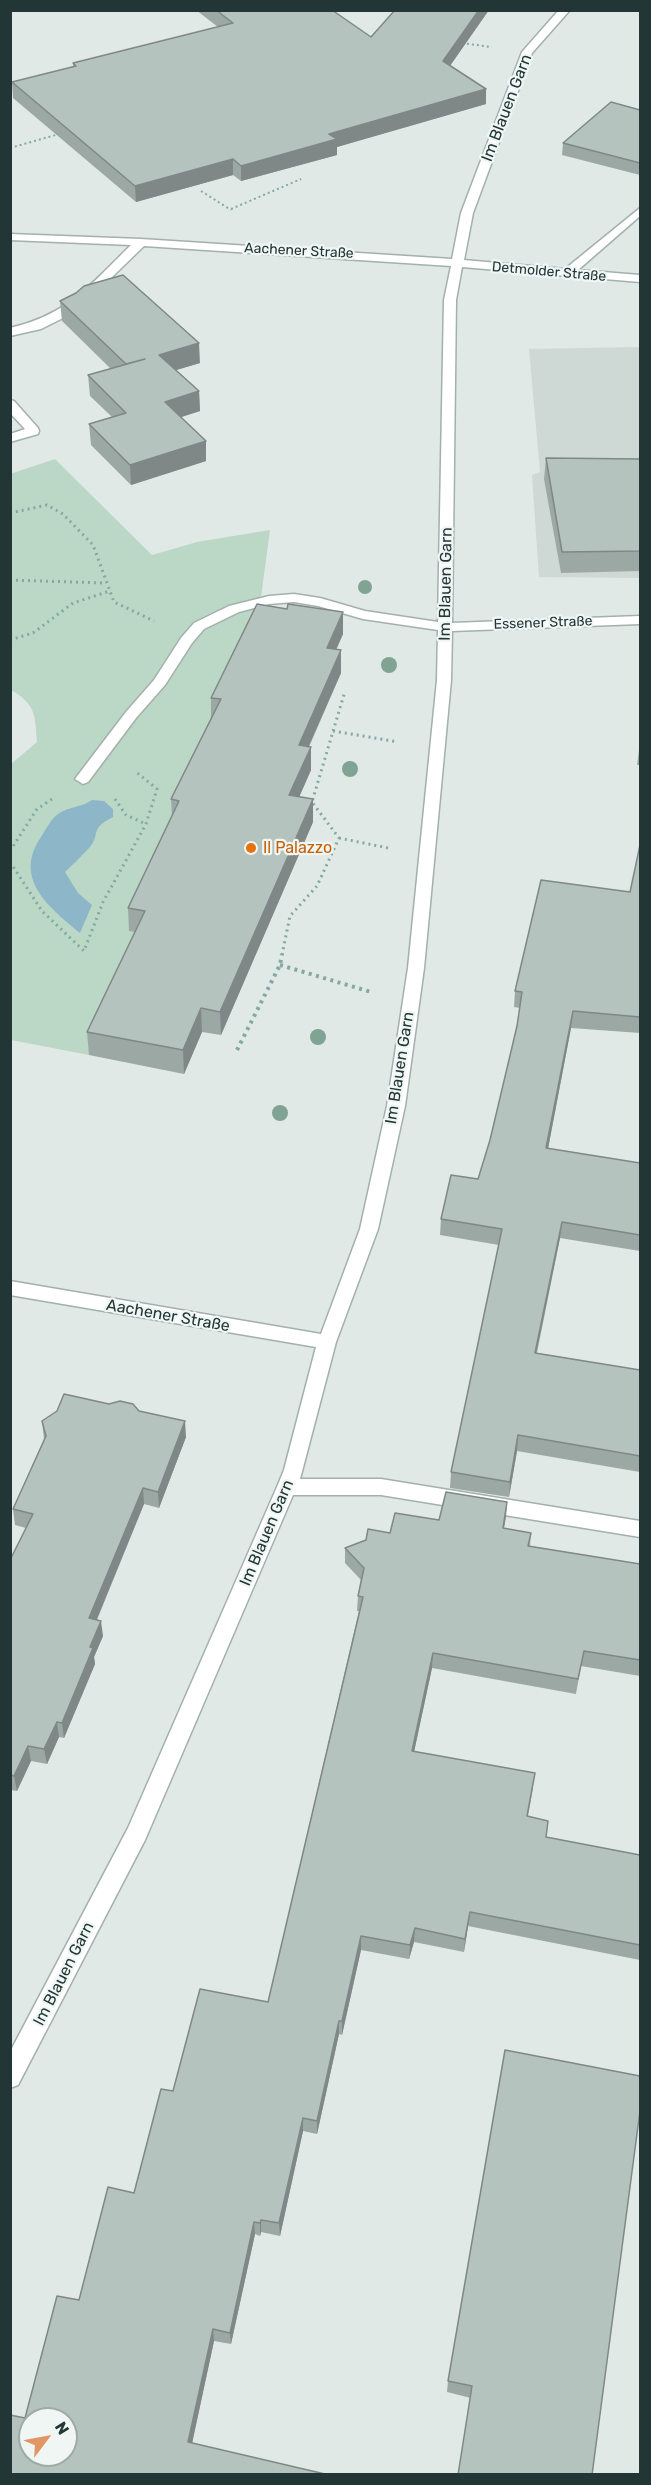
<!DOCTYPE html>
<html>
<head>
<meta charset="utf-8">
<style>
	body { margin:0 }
	#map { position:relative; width:651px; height:2485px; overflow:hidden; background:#e0e9e6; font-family:Rubik,sans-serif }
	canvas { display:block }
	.frame { position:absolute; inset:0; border:12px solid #223735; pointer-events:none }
	.north { position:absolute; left:18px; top:2407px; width:60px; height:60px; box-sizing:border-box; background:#f0f6f4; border:2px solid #9eaaa8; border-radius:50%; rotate:58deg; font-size:16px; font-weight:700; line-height:24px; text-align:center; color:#223735 }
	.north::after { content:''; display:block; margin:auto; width:21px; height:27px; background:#e29664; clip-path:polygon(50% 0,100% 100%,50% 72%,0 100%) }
</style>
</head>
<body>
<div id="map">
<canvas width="651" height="2485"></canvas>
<div class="frame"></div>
<div class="north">N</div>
</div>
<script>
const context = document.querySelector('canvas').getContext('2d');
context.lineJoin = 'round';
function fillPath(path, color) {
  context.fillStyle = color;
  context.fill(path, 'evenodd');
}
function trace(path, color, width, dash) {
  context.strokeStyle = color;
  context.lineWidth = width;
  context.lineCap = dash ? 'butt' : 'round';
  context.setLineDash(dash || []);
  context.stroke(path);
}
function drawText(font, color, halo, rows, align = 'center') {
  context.font = font + ' Rubik,sans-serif';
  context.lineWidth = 4.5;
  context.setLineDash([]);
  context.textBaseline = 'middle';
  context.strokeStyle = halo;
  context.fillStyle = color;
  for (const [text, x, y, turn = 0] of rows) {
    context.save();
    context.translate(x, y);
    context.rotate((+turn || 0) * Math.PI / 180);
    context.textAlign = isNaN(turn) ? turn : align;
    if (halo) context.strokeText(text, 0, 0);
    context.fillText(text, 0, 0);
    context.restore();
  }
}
const built = new Path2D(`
	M640,347v231l-101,-1 -7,-102 8,-3 -11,-123z`);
const green = new Path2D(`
	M55,459l97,96 45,-13 73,-12 -13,97 -111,308 -57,120 -78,-15v-276l26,-22c-2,-26 -1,-38 -26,-52l-1,-216z`);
const water = new Path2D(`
	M92,800l12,1 9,8v8c-24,12 -12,16 -23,30 -8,9 -17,17 -25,25l13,21 14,12 -12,28c-30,-25 -68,-54 -39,-96 5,-8 10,-18 17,-23 11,-8 23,-6 34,-14z`);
const pathFar2 = new Path2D(`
	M462,43l29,4
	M10,148l49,-14
	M201,191l30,19
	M231,209l70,-30`);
const pathFar1 = new Path2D(`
	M10,513l37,-8 16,9 30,31 21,57 40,19
	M10,580l95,3
	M10,640l23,-7 40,-30 37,-12
	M333,731l65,11
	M115,799l11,16 20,9
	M339,838l49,10
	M10,851l27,-42 15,-10
	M10,862l32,49 42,40 19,-49 43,-78 11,-35 -22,-18
	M282,955l8,-39 27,-30 22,-48 -27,-36 33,-111`);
const path = new Path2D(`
	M280,965l91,27
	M237,1050l43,-85 2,-11`);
const minor = new Path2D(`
	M559,10h11l-38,43 -59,160 -9,47 101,9 75,-61v8l-62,54 62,5v7l-178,-15 -6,33 -4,323 188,-7v8l-188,7 -1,49 -27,288 -19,138 -27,123 -42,113 -36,137h81l259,42v16l-259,-42h-88l-148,345 -127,245 -8,3v-36l118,-224 149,-341 7,-17 32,-123 -306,-52v-14l311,53 39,-105 27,-123 21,-138 29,-288 1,-50 -75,-11 -45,-13 -24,-4 -25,2 -30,8 -35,17 -12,14 -27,42 -29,33 -48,64 -5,2 -8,-5 51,-67 28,-32 27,-42 13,-15 35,-17 40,-10 25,-2 26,4 45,13 73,11 6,-322 7,-34 -307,-20 -67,65 -36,18 -31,7v-8c58,-13 81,-44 121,-83l-121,-5v-6l131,5 311,20 9,-46 61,-161z
	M10,400l4,1 24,27 1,3 -1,3 -28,8v-8l15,-5 -15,-16z`);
const trees = [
	[365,587,7],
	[389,665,8],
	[350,769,8],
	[318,1037,8],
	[280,1113,8]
];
const wall = new Path2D(`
	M196,10h136l39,27 118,-27 -39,55 36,39 -149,43v8l-96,26 -8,-6 -97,27 -123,-104 -1,-16 61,-15v-4l145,-36z
	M640,110v65l-78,-20 1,-12z
	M60,301l140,62 -25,7 24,21 1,20 -19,6 25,44 -75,24 -40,-40 -2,-21 23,-7 -22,-21 -2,-21 23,-6 -49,-48z
	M546,458l94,1v112l-79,2 -17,-94z
	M343,634l-7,15 5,24 -32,74 2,23 -12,27 14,2v23l-92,213 -19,-3 -18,42 -95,-19 -2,-23 48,-100 -6,-1 -1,-23 44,-92 -1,-17 40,-81v-20z
	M640,743v22h-3z
	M640,845v188l-69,-5 -23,121 92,14v88l-80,-13 -23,115 103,17v102l-123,-21 -8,46 -59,-9 1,-16 48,-227 -59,-10 1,-16 37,-40 12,-39 27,-114 3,-18 -6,-1 1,-16 115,-99z
	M139,1411l47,26 -27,71 -15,-4 -47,116 6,16 -9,21 1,7 -31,74 -5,-1 -12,27 -16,-3 -14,30 -6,-1 -1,1v-231l16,-32 -11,-3 -2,-16 31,-70 -2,-18z
	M507,1502l-3,26 27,5 -1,13 110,18v112l-59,-10 -5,28 -144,-26 -18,84 119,36 -5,28 18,21 94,18v105l-172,-34 -4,26 -50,-10 -5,17 -48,-9 -19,85 -3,-1 -22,100 -14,-3 -23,105 -19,-4 -1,4 -5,-2 -24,110 -17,-3 -22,102 -167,-25 54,-118 55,-107 39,-102 95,-89 91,-391h-2l1,-15 3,-16 -16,-17v-15l45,-15z
	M640,2076l-169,322 -24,-6 1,-11z`);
const shadedWall = new Path2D(`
	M479,10h10l-46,66v-15z
	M486,89v15l-149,43v8l-96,26v-15l88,-32z
	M233,159v16l-97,27 -1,-16z
	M199,343l1,20 -40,12 -1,-20z
	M199,391l1,20 -34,11 -1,-20z
	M206,441v20l-75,24 -1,-20z
	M343,612v22l-16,37v-23z
	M341,650v23l-42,95v-23z
	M311,747v23l-21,48 -1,-23z
	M313,799v23l-92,213 -1,-23z
	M201,1008l1,24 -18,42 -1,-24z
	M573,1011l-2,17 -26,136 1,-16z
	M562,1222l-2,16 -27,130 2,-15z
	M185,1421l1,16 -27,71 -1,-16z
	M518,1435l-1,16 -8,46 1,-15z
	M143,1488l1,16 -53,129 -2,-15z
	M507,1502l-1,15 -5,27 2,-16z
	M101,1621l2,15 -9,21 1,7 -31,74 -2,-15 28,-76z
	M433,1653l-1,15 -21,98 1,-15z
	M57,1722l2,15 -12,27 -3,-15z
	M28,1746l3,15 -14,30 -3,-15z
	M470,1912l-2,14 -4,26 1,-13z
	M415,1928l-1,14 -5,17 1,-14z
	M361,1936v14l-19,85v-14z
	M339,2021v13l-22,100v-13z
	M303,2118v13l-23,105 -1,-13z
	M261,2220v12l-1,4v-13z
	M254,2222l1,12 -24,110 -1,-11z
	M213,2329l1,12 -24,112 -2,-11z`);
const building = new Path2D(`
	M216,10h116l39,27 24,-27h84l-36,51 43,28 -157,45 8,5 -96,27 -8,-7 -98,27 -123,-104 64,-16 -3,-3 160,-40z
	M611,102l29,8v53l-77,-20z
	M123,275l76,68 -40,12 40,36 -34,11 41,39 -76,24 -41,-41 37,-11 -38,-38 57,-16 -19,5 -66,-63 16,-8 8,-7z
	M546,458l94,1v92l-78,1z
	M257,604l30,5 1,-5 55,8 -16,36 14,2 -42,95 12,2 -22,48 24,4 -93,213 -19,-4 -18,42 -96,-18 58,-121 -17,-3 51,-107 -8,-2 50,-100 -10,-1z
	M640,845v172l-67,-6 -27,137 94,15v72l-78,-13 -27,131 105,17v86l-122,-21 -8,47 -59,-10 51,-243 -61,-10 10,-44 27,4 12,-39 27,-114 5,-34 -7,-1 26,-111 89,12z
	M64,1394l45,10 11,-3 13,3 6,7 46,10 -27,71 -15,-4 -54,130 12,3 -11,26 3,1 -31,75 -5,-1 -13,27 -16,-3 -14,30 -4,-1v-215l23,-46 -20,-5 33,-73 -4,-15 15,-10z
	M446,1492l61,10 -4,26 28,5 -3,13 112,18v96l-56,-9 -6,28 -145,-26 -21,98 123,22 -8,43 21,5 -2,16 94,18v90l-170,-33 -5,27 -50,-11 -5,17 -49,-9 -19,85h-3l-22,100 -14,-3 -24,105 -18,-3 -1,3 -6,-1 -24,111 -17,-4 -25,113 137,32v1h-315v-60l15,3 32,-122 22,4 29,-113 26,6 27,-104 12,2 27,-102 68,13 95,-405 -5,-1 6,-28 -19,-20 21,-8 2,-11 22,4 5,-20 44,7zM30,2419h36v36h-36z
	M505,2050l135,26v35l-48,364h-134l14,-89 -24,-5z`);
const markers = [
	[251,848,6,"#e8710a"]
];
const farStreetnames = [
	["Aachener Straße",299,251,3],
	["Detmolder Straße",549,272,5],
	["Essener Straße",543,623,-2]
];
const streetNames = [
	["Im Blauen Garn",507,108,-69],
	["Im Blauen Garn",446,584,-89],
	["Im Blauen Garn",400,1068,-81],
	["Aachener Straße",168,1316,10],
	["Im Blauen Garn",267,1533,-67],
	["Im Blauen Garn",64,1974,-63]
];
const foodNames = [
	["Il Palazzo",263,848]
];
fillPath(built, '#ced8d5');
fillPath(green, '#bbd8c7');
fillPath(water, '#8db7c9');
trace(minor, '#a3b0ad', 3);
trace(pathFar2, '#83a9a3', 2, [2, 3]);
trace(pathFar1, '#83a9a3', 3, [2, 4]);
trace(path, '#83a9a3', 4, [3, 4.5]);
fillPath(minor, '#fff');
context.fillStyle = '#80a393';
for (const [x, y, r] of trees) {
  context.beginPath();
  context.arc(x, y, r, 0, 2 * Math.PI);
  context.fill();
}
fillPath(wall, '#9ca8a4');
fillPath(shadedWall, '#7f8886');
fillPath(building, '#b5c3bf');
trace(building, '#7f8886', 1.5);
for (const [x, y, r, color] of markers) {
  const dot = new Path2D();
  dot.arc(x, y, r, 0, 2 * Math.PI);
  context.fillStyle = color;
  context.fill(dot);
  trace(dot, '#f0f6f4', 2);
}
drawText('14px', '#223735', '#f0f6f4', farStreetnames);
drawText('16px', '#223735', '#f0f6f4', streetNames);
drawText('16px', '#c56008', '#f0f6f4', foodNames, 'left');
</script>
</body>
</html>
